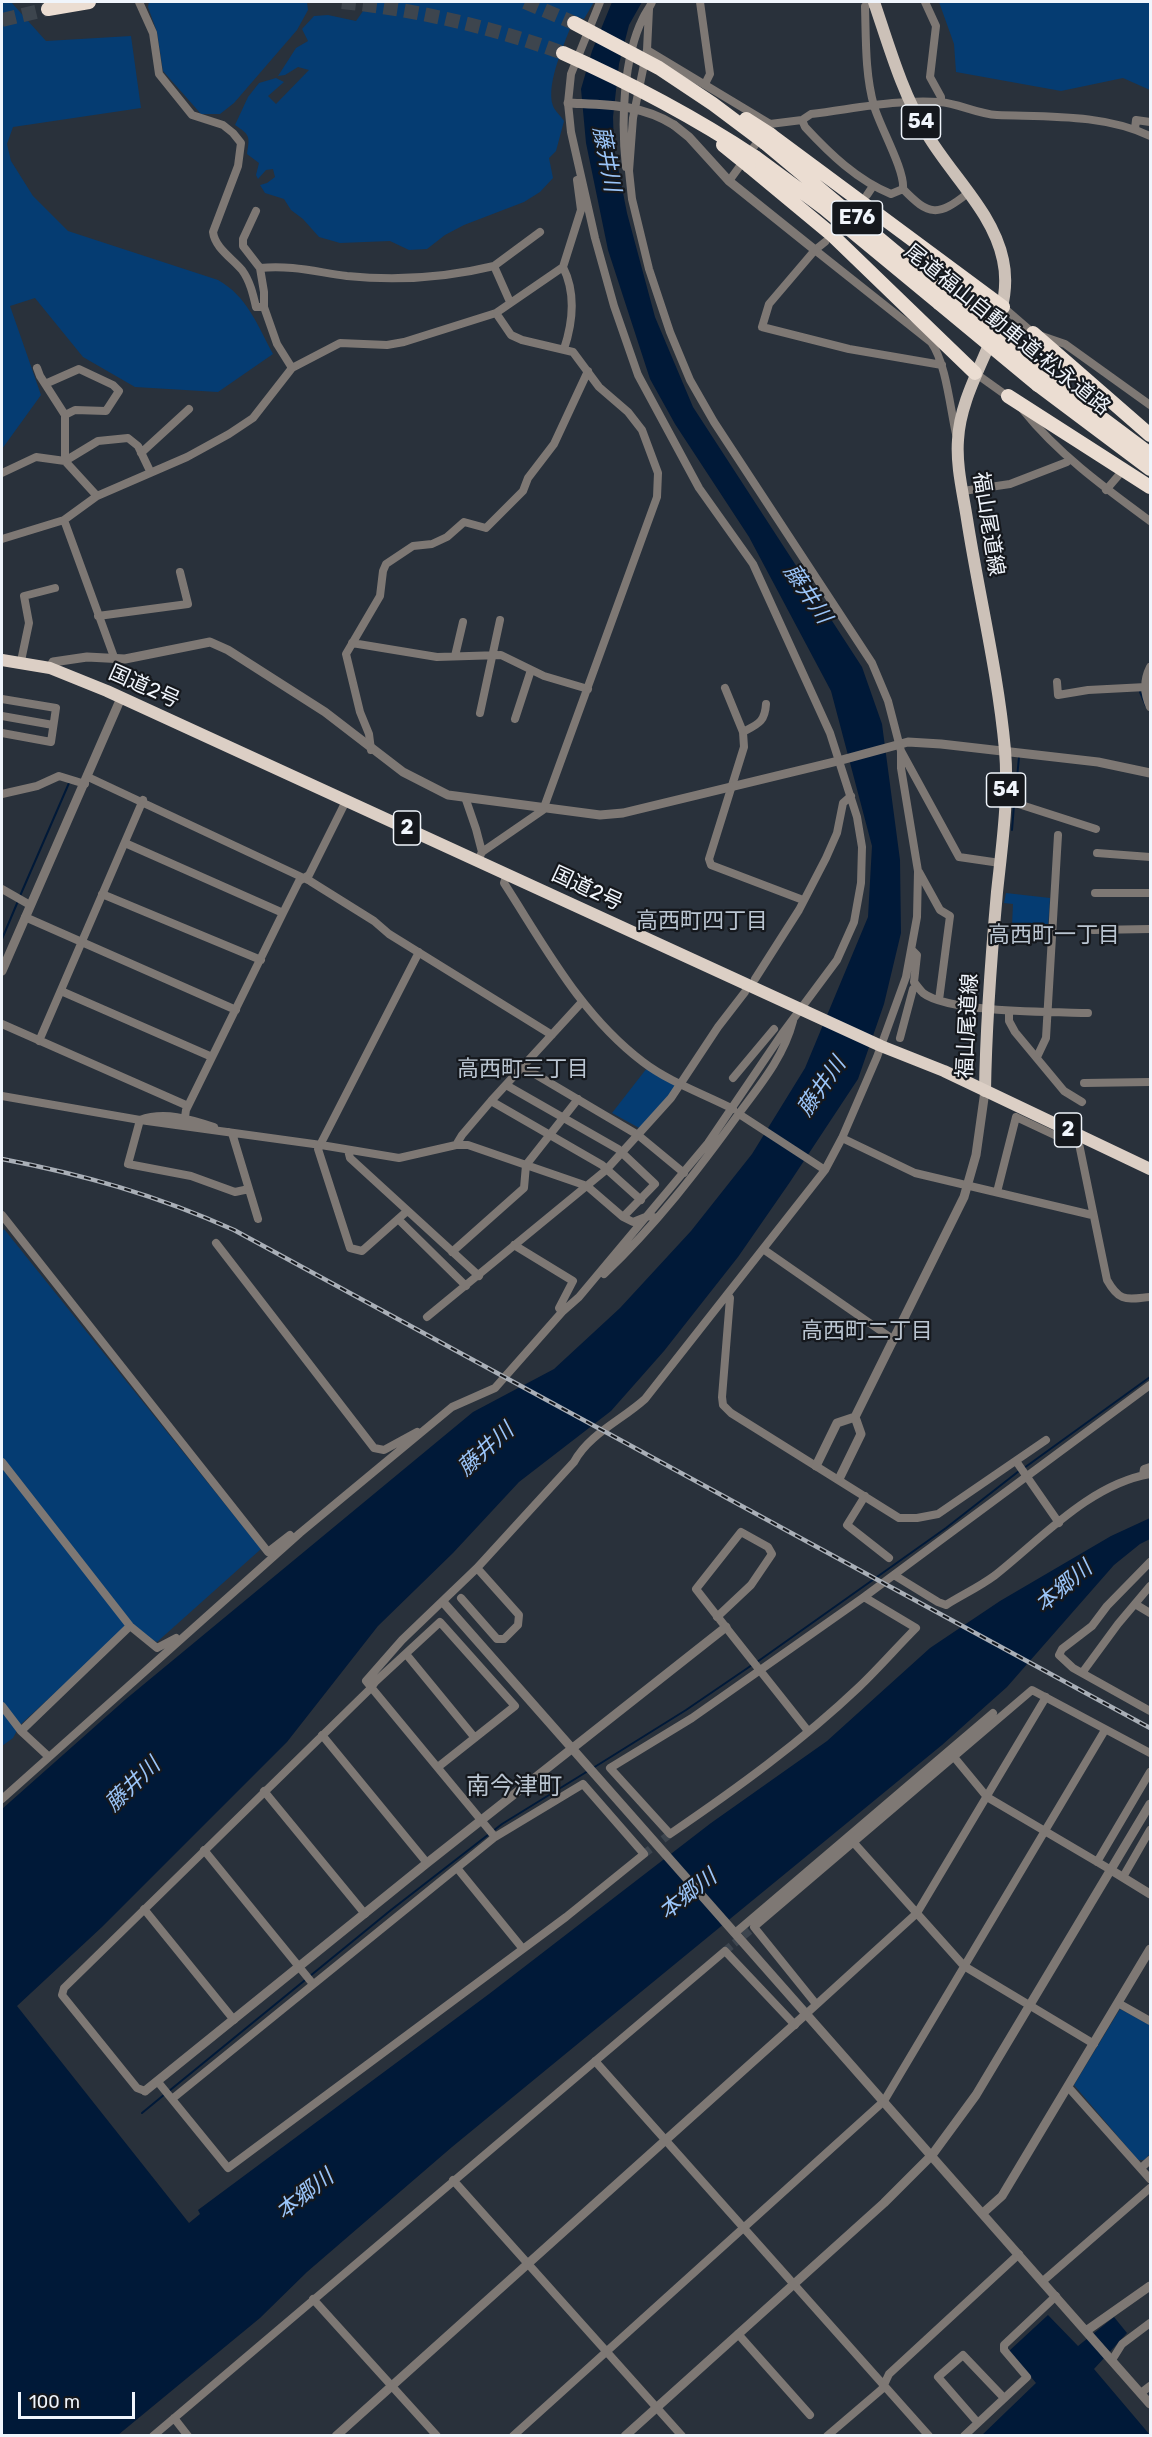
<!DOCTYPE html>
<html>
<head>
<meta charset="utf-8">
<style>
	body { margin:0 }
	#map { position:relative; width:1152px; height:2437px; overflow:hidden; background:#29313b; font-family:Rubik,sans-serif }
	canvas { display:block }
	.frame { position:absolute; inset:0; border:3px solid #f0f5fc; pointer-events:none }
	.scale { position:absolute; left:18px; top:2392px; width:117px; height:27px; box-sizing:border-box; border:3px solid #f0f5fc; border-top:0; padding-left:8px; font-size:18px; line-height:21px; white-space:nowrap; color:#f0f5fc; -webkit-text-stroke:4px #15181d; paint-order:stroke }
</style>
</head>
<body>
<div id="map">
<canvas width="1152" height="2437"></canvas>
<div class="frame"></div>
<div class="scale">100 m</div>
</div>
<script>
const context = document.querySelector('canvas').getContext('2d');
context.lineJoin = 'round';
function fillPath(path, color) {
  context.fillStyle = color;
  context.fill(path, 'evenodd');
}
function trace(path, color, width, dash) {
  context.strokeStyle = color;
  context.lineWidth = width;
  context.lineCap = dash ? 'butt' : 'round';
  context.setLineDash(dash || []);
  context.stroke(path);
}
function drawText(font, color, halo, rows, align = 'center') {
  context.font = font + ' Rubik,"Noto Sans JP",sans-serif';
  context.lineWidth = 4.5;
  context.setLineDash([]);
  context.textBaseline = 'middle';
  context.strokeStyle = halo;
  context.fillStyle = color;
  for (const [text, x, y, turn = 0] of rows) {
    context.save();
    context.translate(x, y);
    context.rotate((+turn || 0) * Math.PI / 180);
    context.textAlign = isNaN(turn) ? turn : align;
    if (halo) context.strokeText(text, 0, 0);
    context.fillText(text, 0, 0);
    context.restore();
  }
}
const green = new Path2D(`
	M2,2h9l35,39 85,-5 10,72 -128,19 -6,17 4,17 22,35 35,35 150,49c29,16 40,46 55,74l-55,38 -83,-5 -52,-30 -48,-59 -25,8 31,89 -39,54z
	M149,2h158l1,8 -11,20 -63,73 -14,11h-19l-38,-43 -6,-39 -9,-25z
	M367,2h227l-10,17 -9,-3c-8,22 -30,67 -22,90 2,5 8,10 11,15l-8,30 -7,7 4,20 -13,14 -16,10 -60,23 -19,10 -18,14 -18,1 -19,-9 -50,2 -21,-6 -16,-18 -12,-9 -7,-11 -19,-6 -5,-8 7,-2 8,-6 -2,-8 -7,1 -8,9 -2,-4 3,-12 -12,-9c3,-18 3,-19 -12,-29l13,-28 11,-14 17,-5 8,4 -16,14 8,8 33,-34 -11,-3 -13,8 -7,1 18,-28 12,-7 -6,-12 12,-13 14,-1 28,6 12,-17z
	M939,2h211v88l-27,-12 -62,13 -105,-19 -2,-28z
	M1006,893l44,5 -2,29 -36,-1 1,-22 -9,-1z
	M647,1068l29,18 -35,43 -29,-16z
	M4,1229l257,320 -104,93 -14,-7 -13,-11 -110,101 -7,13 -11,8v-514z
	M1120,2009l30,16v129l-6,6h-6l-64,-75z`);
const water = new Path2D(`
	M612,2h30l-13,23 -10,39 -6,53 1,30 13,66 28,104 38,90 169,260 20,57 18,136 1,73 -17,71 -26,75 -68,103 -52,75 -74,94 -53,60 -92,71 -66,71 -75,73 -91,116 -185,185 -85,79 172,217 11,-9 -2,-4 291,-216 222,-171 116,-82 103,-93 70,-47 111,-65 39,-18v21l-10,5 -26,21 -107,122 -65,58 -490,402 -145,125 -47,46 -142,117 -116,1v-627l124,-110 347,-287 81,-43 66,-61 71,-77 61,-77 53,-86 63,-151 4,-71 -41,-155 -82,-154 -74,-113 -25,-45 -42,-129 -22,-107 -5,-54 11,-38z
	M1048,2315l30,31 36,-29 13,16 -33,36 56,66 -169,1 55,-53 -27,-32z`);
const stream = new Path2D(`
	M1140,692l6,14
	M1015,799l4,-42
	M1012,830l2,-25
	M20,896l49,-113
	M2,939l16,-38
	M1024,1468l126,-91
	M757,1662l189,-134 73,-57
	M593,1768l93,-58 66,-45
	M169,2091l222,-181 111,-86 86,-53
	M142,2113l23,-19`);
const minorTunnel = new Path2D(`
	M644,1854l26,-20
	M725,1951l29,-24`);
const motorwayTunnel = new Path2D(`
	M342,2c77,8 149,25 221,51
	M525,2l49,21
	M2,20l46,-11`);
const minor = new Path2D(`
	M139,2l14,31 6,41 33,41 31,10 10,8 8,10 -3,23 -25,66c2,16 19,26 29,38 8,11 11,24 14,37h8
	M700,2l10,72 -5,10
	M925,2l11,24 -6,51 11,20v5
	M649,9l-2,41 -14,68 -4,53 3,28 17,70 21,63 20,48 24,42 158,241 16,38 13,50 58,106 41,6
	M647,50l123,74 32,-4 9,-6c42,-5 86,-15 128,-12 19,1 38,12 58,13 51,2 107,-1 153,21
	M802,120l3,7c25,27 52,53 86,67l12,-5c2,-19 -23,-62 -29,-83 -9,-32 -8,-67 -9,-100l8,-4
	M1135,129l1,-9 14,2
	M626,167c-5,-44 -3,-109 17,-149 3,-6 7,-11 9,-16
	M729,181l32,-44
	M903,189c26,27 35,28 65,4
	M867,195l6,-9
	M256,211l-13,28v7l17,22 4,24v15l13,37 15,24
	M825,242l-10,8 -46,54 -7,23 87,22 93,16
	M815,250l116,92c15,21 19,65 25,92
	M494,266l46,-34
	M563,267c13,26 10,55 1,82
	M260,268c32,-3 56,4 87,8 50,5 98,2 147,-10l16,36
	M1003,307l30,26 32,11 85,61
	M37,368l3,8 25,39v46l32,35
	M975,373l35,25
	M45,384l34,-15 34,16 6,6 -13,20 -31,-1 -10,5
	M1023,410c35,44 82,78 127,111
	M141,453l48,-44
	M2,473l34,-16 29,4 33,-20 30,-3 10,8 12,25
	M1106,490l12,-14
	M963,491l47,-7 57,-22 3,-3
	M64,520l50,137
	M2,539l62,-19 33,-24 90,-39 42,-23 24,-16 39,-50 48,-25 47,2 17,-3 92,-29 67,-46 18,-57 -4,-30
	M98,616l90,-12 -8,-32
	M352,643l85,14 64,-2 43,21 44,13
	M455,656l8,-34
	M21,661l8,-38 -5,-27 31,-8
	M1150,667c-7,14 -6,27 0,40
	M1057,682l1,13 30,-5 58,-3
	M725,688l18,44 1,15 -35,112 2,6 92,35
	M2,699l54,9 -5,34 -49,-9
	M480,713l20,-93
	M2,716l51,9
	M515,719l16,-49
	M743,732c15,-8 22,-10 23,-28
	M371,750l-2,-16 -9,-22 -14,-58 34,-58 3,-25 3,-7 27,-18 19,-2 15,-7 17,-15 22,6 37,-37 5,-13 26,-34 34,-73
	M88,777l222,104 64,40 15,13 163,101
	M2,794l35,-8 22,-10 26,8
	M465,797l11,32 6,23 -2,4
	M1006,800l90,29
	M125,843l158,70
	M482,852l61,-42 114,-313 1,-24 -16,-43 -14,-18 -29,-25 -26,-35 -51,-12 -11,-5 -15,-22
	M1097,853l53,4
	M919,872l21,38 10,6 -11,84
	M507,874l-3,9c42,65 77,132 139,179 26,20 61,32 90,47
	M2,889l28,16
	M1095,893h55
	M102,894l159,66
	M25,917l211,93
	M1093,930l57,-1
	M912,950l5,5 -3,27c3,4 6,8 9,11 26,20 131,19 165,20
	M755,979l44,-69 27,-52 11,-25 6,-30 8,-7
	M61,991l151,66
	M1009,1011v10l6,11 49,59 18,11
	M2,1024l186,82
	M900,1038l13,-49 4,-3
	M39,1041l104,-241
	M1037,1057l9,-19 12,-203
	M523,1067l115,68 46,38
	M733,1078l41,-49
	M1084,1083l66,-1
	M506,1085l112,64 37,35 -32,33
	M2,1096l138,24 181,25 78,13 57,-13h12l119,41 36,31 10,5 15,-6 9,2
	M491,1101l111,64 39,35
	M739,1114l86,56
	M185,1117l1,-7 97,-197 16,-32 10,-6 37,-74
	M214,1127c-24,-8 -50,-16 -74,-7l-12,44 63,12 44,16 14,-3
	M228,1132l4,1 26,86
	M842,1138l73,35 177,42
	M456,1145l6,-10 29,-34 90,-98
	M348,1150l2,8 129,118
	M997,1192l19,-75 49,23 12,-6 30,146c13,23 20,19 43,17
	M406,1212l-44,39 -12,-3 -32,-99 101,-197
	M2,1215l266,337 22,-17
	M398,1219l68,67
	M216,1243l158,205 10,2 33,-18
	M514,1245l59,36 -14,27 3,4
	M763,1249l131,91
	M452,1252l72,-64 2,-23 52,-66
	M604,1274c51,-48 95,-105 136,-162 21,-28 44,-56 53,-91
	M728,1295l2,3 -8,99 1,8 8,8 168,105h18l21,-4 108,-74
	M427,1317l179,-147 65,-72 47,-71 27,-35
	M1016,1461l43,62
	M2,1462l128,164 27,22 19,-10
	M1143,1475l1,-6 6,-2
	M865,1496l-18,29 42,33
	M1150,1562l-43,44 -15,20 -30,23 -3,6 14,13 77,43
	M894,1575l44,27 8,3c16,-10 33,-18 48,-29 47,-37 96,-92 156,-102
	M864,1597l52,31c-19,19 -37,40 -57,59 -58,55 -123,102 -189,147l-60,-66 82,-50z
	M864,1597l286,-212
	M461,1598l36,41h7l14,-14 1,-10 -42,-47
	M1135,1604l15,9
	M717,1617l34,-32 21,-31 -4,-7 -27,-15 -45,57c37,48 75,95 112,142
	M406,1654l69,84
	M1082,1673l36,-49 32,-38
	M2,1706l19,25 28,26
	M21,1731l109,-105
	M322,1735l105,128
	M954,1757l33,40 124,73
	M264,1791l101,123
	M2,1799l298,-266 152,-126 43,-19 67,-76 17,-15 129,-154 74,-109 55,-74 17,-38 7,-39 1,-36 -5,-30 -27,-84 -77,-169 -54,-76 -61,-113 -24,-69 -19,-68 -24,-106 -3,-29 3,-29 29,-72
	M495,1837l-129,-156 36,-41 75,-72 97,-106c15,-28 48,-42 71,-63l180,-229 17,-32 35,-81 29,-80 11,-60 1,-46 -17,-103v-17
	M854,1843l110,123 130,78
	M204,1850l109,134
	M1097,1862l53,-90
	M457,1868l66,81
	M1123,1877l27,-47
	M144,1909l90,111
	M735,1933l258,-220
	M1118,2003l32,18
	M816,2004l-62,-77 278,-237 118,63
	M806,2014l111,-101 129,-216
	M595,2061l334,375
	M158,2082l70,86 338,-251 78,-63 -61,-70 -88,53 -323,262
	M1069,2088l81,91
	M145,2091l-8,-3 -75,-93 2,-7 307,-300 4,-6 65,-60 75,84 -77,61
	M1141,2168l9,-8
	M453,2180l229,256
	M1043,2281l107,-93
	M313,2299l124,137
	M738,2334l72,81
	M1112,2360l10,-16 28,-21
	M1141,2393l9,-7
	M174,2418l14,18
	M978,2423l-40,-46 25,-22 41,43
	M153,2436l572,-485 70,74
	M513,2436l371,-335 221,-371
	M827,2436l55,-47 7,-15 130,-120
	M964,2436l63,-59 -23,-27v-5l52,-49`);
const tertiary = new Path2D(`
	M674,125l15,12 40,44 86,69
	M50,668l3,-6 34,-5 38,2 85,-17 18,8 97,62 78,60 45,23 152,20 23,-2 215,-52 70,-19 33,2 157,18 52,11
	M2,971l119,-273
	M855,1417l109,-220 12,-42 9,-64
	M816,1466l21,-43 18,-6 6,17 -22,45
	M443,1602l707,802
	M1111,1870l39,24
	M145,2091l282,-228 299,-236
	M983,2213l19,-17 148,-247
	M1086,2331l64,-45
	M336,2436l470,-422
	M625,2436l259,-233 48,-48 44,-60 174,-291`);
const primary = new Path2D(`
	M874,2c15,44 28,91 53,132 24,41 66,78 76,126 14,63 -42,117 -45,180 -2,26 5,53 9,79 12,77 31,153 38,231 4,47 -3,95 -8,142 -6,67 -11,132 -12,199`);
const trunk = new Path2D(`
	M2,660l48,8 57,23 774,355 63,25 206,98`);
const motorway = new Path2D(`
	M48,9l41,-7
	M771,135l232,172
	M765,143l182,152
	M755,157l69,51 115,95
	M749,166l82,68 144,139
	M1033,333l117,102
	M1046,376l104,78
	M1038,385l112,84
	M1008,396l142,91`);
const rail = new Path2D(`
	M2,1159c83,16 154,36 232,71l916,498`);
const tertiaryBridge = new Path2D(`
	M568,103c38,2 73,1 106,22`);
const motorwayBridge = new Path2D(`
	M574,23l85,45 54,36 52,39
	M563,53c67,30 131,64 192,104
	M746,119l25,16
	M723,145l26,21
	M947,295l99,81
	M939,303l99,82`);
const shields = [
	[921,122,39],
	[857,218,51],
	[1006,790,39],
	[407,828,27],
	[1068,1130,27]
];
const shieldNames = [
	["54",921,122],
	["E76",857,218],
	["54",1006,790],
	["2",407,828],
	["2",1068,1130]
];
const streetNames = [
	["尾道福山自動車道;松永道路",1007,330,39],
	["福山尾道線",988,524,81],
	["国道2号",144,687,24],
	["国道2号",587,889,25],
	["福山尾道線",968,1026,-87]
];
const waterNames = [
	["藤井川",606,159,79],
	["藤井川",807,594,56],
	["藤井川",822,1087,-55],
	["藤井川",486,1450,-42],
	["本郷川",1064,1587,-40],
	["藤井川",133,1785,-44],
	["本郷川",688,1895,-38],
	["本郷川",305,2195,-38]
];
const neighbourhoodNames = [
	["高西町四丁目",702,922],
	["高西町一丁目",1054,936],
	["高西町三丁目",523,1070],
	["高西町二丁目",867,1332]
];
const quarterNames = [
	["南今津町",514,1787]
];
fillPath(green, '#053c72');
fillPath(water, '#001938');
trace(stream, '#001938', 2);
trace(minorTunnel, '#3d454e', 8, [8, 4]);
trace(motorwayTunnel, '#3d454e', 14, [14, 7]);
trace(minor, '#7e7874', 8);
trace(tertiary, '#7e7874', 9);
trace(primary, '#ccc1b8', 12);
trace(trunk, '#dccfc5', 12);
trace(motorway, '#ebddd2', 14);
trace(rail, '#a9afb7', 4.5);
trace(rail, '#15181d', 2, [7]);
trace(tertiaryBridge, '#7e7874', 9);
trace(motorwayBridge, '#ebddd2', 14);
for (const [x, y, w] of shields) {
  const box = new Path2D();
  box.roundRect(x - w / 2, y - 17, w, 34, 4.5);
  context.fillStyle = '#15181d';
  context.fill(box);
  trace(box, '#f0f5fc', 1.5);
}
drawText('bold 20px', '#f0f5fc', null, shieldNames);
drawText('21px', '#f0f5fc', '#15181d', streetNames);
drawText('italic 22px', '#9bc5f9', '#15181d', waterNames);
drawText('22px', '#bac5d1', '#15181d', neighbourhoodNames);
drawText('24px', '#bac5d1', '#15181d', quarterNames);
</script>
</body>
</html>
